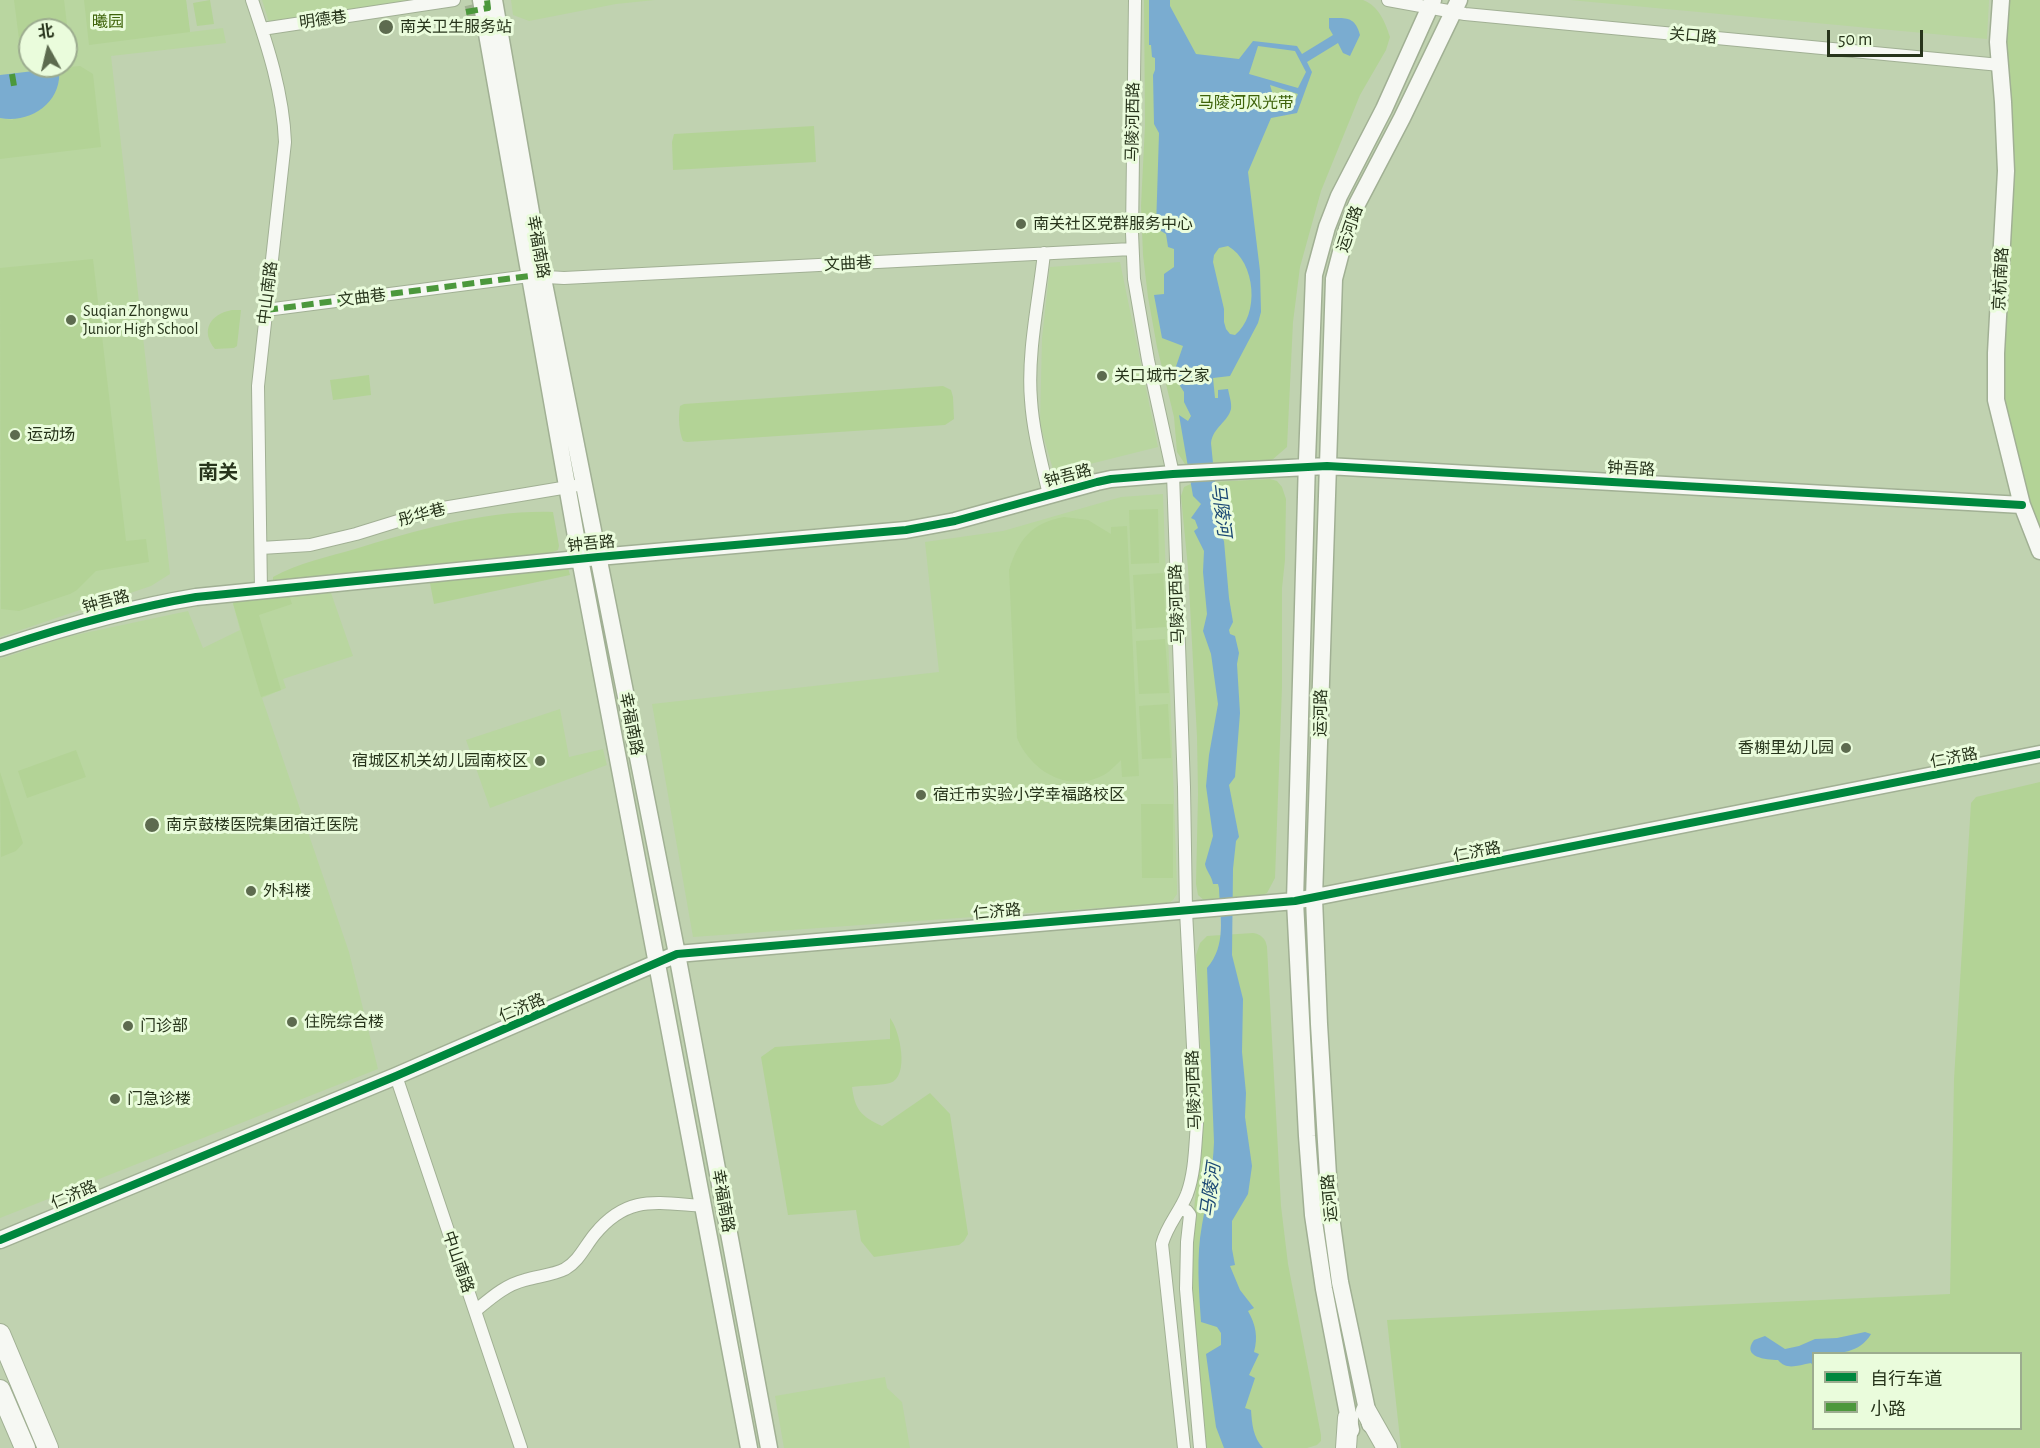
<!DOCTYPE html>
<html>
<head>
<meta charset="utf-8">
<style>
	body { margin:0 }
	#map { position:relative; width:2040px; height:1448px; overflow:hidden; background:#c0d2b0; font-family:"Alegreya Sans","Noto Sans SC",sans-serif }
	canvas { display:block }
	.legend { position:absolute; left:1812px; top:1352px; width:210px; height:78px; box-sizing:border-box; background:#eafcdc; border:2px solid #9cac8f; margin:0; padding:8px 10px; list-style:none; font-size:18px; color:#27341b }
	.legend li { display:flex; align-items:center; gap:12px; height:30px }
	.legend b { width:30px; border:2px solid #9cac8f }
	.north { position:absolute; left:18px; top:18px; width:60px; height:60px; box-sizing:border-box; background:#eafcdc; border:2px solid #9cac8f; border-radius:50%; rotate:352deg; font-size:16px; font-weight:700; line-height:24px; text-align:center; color:#27341b }
	.north::after { content:''; display:block; margin:auto; width:21px; height:27px; background:#5d6b4f; clip-path:polygon(50% 0,100% 100%,50% 72%,0 100%) }
	.scale { position:absolute; left:1827px; top:30px; width:96px; height:27px; box-sizing:border-box; border:3px solid #27341b; border-top:0; padding-left:8px; font-size:18px; line-height:21px; white-space:nowrap; color:#27341b; -webkit-text-stroke:4px #eafcdc; paint-order:stroke }
</style>
</head>
<body>
<div id="map">
<canvas width="2040" height="1448"></canvas>
<ul class="legend">
<li><b style="height:8px;background:#00873e"></b>自行车道</li>
<li><b style="height:8px;background:#4c983c"></b>小路</li>
</ul>
<div class="north">北</div>
<div class="scale">50 m</div>
</div>
<script>
const context = document.querySelector('canvas').getContext('2d');
context.lineJoin = 'round';
function fillPath(path, color) {
  context.fillStyle = color;
  context.fill(path, 'evenodd');
}
function trace(path, color, width, dash) {
  context.strokeStyle = color;
  context.lineWidth = width;
  context.lineCap = dash ? 'butt' : 'round';
  context.setLineDash(dash || []);
  context.stroke(path);
}
function drawText(font, color, halo, rows, align = 'center') {
  context.font = font + ' "Alegreya Sans","Noto Sans SC",sans-serif';
  context.lineWidth = 6;
  context.setLineDash([]);
  context.textBaseline = 'middle';
  context.strokeStyle = halo;
  context.fillStyle = color;
  for (const [text, x, y, turn = 0] of rows) {
    context.save();
    context.translate(x, y);
    context.rotate((+turn || 0) * Math.PI / 180);
    context.textAlign = isNaN(turn) ? turn : align;
    if (halo) context.strokeText(text, 0, 0);
    context.fillText(text, 0, 0);
    context.restore();
  }
}
const built = new Path2D(`
	M0,0h186l4,32 33,-4 3,15 -115,13 59,518 -19,12 -151,51zM30,30h36v36h-36z
	M262,0h172l-164,25z
	M511,0h144l-39,4 -87,17 -16,-6z
	M1570,0h419l-2,39z
	M1120,262l38,185 -104,26 -14,-49 2,-86 8,-71z
	M1163,494l14,392v8l-4,6 -4,3 -476,34 -41,-233 287,-32 -14,-130 78,-11 118,-34z
	M330,590l23,66 -70,23 3,9 -24,10 87,254 29,117 -378,149v-559l66,-22 122,-26 15,37 37,-18 -8,-30z
	M560,709l9,48 34,-8 4,16 -117,43 -24,-68z
	M885,1377l2,11 15,14 8,46h-126l-9,-52z`);
const green = new Path2D(`
	M14,0h50l5,41h-3v-11h-36v16l-10,1z
	M84,0h102l4,32 -101,13z
	M210,0l4,24 -17,2 -4,-23z
	M1144,0h219c16,6 22,22 27,37l-4,13 -26,45 -39,96 -21,76 -7,55 -6,125 -15,13 -12,3 -66,2 -9,-1 -8,-12 -3,-35 -17,-70 -9,-50 -5,-42 -2,-49 4,-81z
	M2005,0h35v529l-28,-79 -13,-74z
	M80,66l13,8 8,73 -101,12v-41l12,2 42,-27 4,-10 1,-15z
	M814,126l2,36 -143,8 -1,-28 2,-8z
	M93,259l33,282 20,-2 3,23 -53,9 -19,19 -7,4 -51,17 -18,-2 -1,-341z
	M232,310h9l-4,36 -3,2 -19,1c-15,-18 -5,-35 17,-39z
	M369,375l2,20 -38,5 -3,-20z
	M943,386l8,4 2,7 1,22 -9,6 -258,17 -4,-1c-4,-9 -5,-24 -3,-35l4,-2z
	M1270,479l7,2 5,6 4,12 -1,61 -3,28v99l-7,191 -8,15 -8,4 -53,5 -8,-7 -2,-11 2,-90 -1,-57 -9,-169 -7,-72 3,-9 9,-4z
	M1158,509l1,54 -28,1 -2,-54z
	M553,512l6,34 -1,4 -10,4 -275,26v-3c26,-14 54,-20 82,-28 63,-19 131,-39 198,-37z
	M1064,517l24,3 23,14v-7l16,-1 12,250 -17,1 -1,-17c-4,4 -9,9 -14,13 -36,22 -75,0 -90,-35l-8,-168c10,-31 22,-47 55,-53z
	M567,564l3,11 -136,29 -5,-26z
	M1163,573l3,54 -30,2 -3,-54z
	M289,595l3,9 -33,11 22,75 -20,7 -29,-97z
	M1165,639l4,54 -30,1 -3,-53z
	M1168,704l3,54 -29,1 -3,-53z
	M76,750l10,27 -59,21 -9,-27z
	M0,772l23,71 -7,8 -15,6z
	M2040,782v666h-639l-14,-128 563,-26 4,-215 17,-276 5,-6zM1814,1354h206v74h-206z
	M1141,804h32v74h-31z
	M1253,933c8,1 13,6 14,14l14,259 7,58 33,171v6l-4,4 -10,3h-103l-14,-157v-45l12,-111 1,-33 -7,-147 4,-12 7,-7z
	M890,1018c10,12 20,59 0,65 -12,3 -27,2 -38,4 3,23 9,29 30,39l48,-33 20,21 18,120 -4,7 -5,4 -85,12 -13,-16 -5,-31 -68,5 -27,-158 14,-10 115,-8z`);
const water = new Path2D(`
	M1149,0h21v6l26,48 43,5 14,-18 44,5 5,8 31,-19 -4,-7v-10c17,0 26,-2 31,17l-10,21 -7,-3 -5,-10 -31,19 5,10 -15,41 -26,5 -23,54 12,99 1,41 -3,11 -28,53 -17,2 2,20h3v-8l10,-1c1,6 4,14 3,20 -3,13 -18,18 -20,34l9,91 4,7 5,57 4,24 -4,8 1,4 5,2 4,17 -2,11 3,49 -5,64 -6,8 10,52 -3,4 -3,28 -1,86 11,44 -1,53 4,41 -1,24 7,49 -4,28 -16,27v28l3,16 -5,1 10,24 14,18 -6,3c8,14 10,26 6,41l5,2 -10,21 6,3 -10,30 6,2c1,14 2,27 12,38h-39l-8,-21 -10,-73 15,-9v-12l-4,-6 -16,-5c-2,-32 -5,-65 1,-97 5,-28 11,-54 12,-83l-7,-174c20,-23 13,-51 12,-80l-1,-4h-5c-1,-8 -7,-13 -8,-20l8,-28 -7,-50 3,-31 9,-51 -7,-50 -8,-23 4,-17 -4,-42 1,-21 -10,-20 4,-3 -3,-8 -4,-2 10,-14 -8,-8 -14,-81 9,6 3,-5 -7,-14v-10l-11,-17 10,-29 -21,-8 -8,-43 10,-1v-20l10,-7v-18l-6,-2 -2,-13 -10,-6 3,-95 -5,-9 -1,-49 2,-5v-12l-3,-1 -1,-12h-2zM1258,46l37,5 11,21 -8,16 -49,-14zM1270,85l28,9 -6,14 -15,1zM1228,246c28,16 32,69 7,89l-5,-1 -4,-5 -2,-7v-13l-11,-47 1,-7 5,-7z
	M59,68c4,34 -28,56 -59,50v-43z
	M1865,1332l6,2c-12,21 -37,20 -57,20l-1,12 -2,-3c-13,2 -24,8 -33,-3 -12,0 -37,-3 -24,-20l11,-4 20,13 14,-3 16,-7 22,-1z`);
const streetTunnel = new Path2D(`
	M466,12l22,-5`);
const street = new Path2D(`
	M252,0c16,47 31,93 33,142l-27,244 3,205
	M1135,0l-3,233 2,46 14,81 25,114 11,313 2,124 11,213c-2,23 -2,48 -10,70 -7,18 -20,31 -25,50l22,204
	M1388,0l77,14 535,51
	M262,29l192,-29
	M1044,253c-5,47 -17,100 -13,147 2,32 11,64 18,95
	M266,310l263,-34 35,2 568,-29
	M261,548l49,-3 46,-11 81,-25 137,-23
	M396,1076l125,372
	M1180,1209l7,2 3,4 -3,27 -1,47 14,159
	M475,1311c16,-13 30,-26 50,-31 13,-4 28,-5 40,-11 14,-8 20,-23 30,-35 33,-40 62,-31 109,-28`);
const secondary = new Path2D(`
	M481,0l99,559 169,889
	M494,0l45,258 138,696 92,494
	M2001,0l-3,42 5,60 3,69 -10,182v47l26,105 18,46
	M0,648c64,-21 129,-40 196,-51l402,-40 308,-27 49,-9 142,-39 14,-3 62,-5 154,-8 695,39
	M0,1240l396,-164 281,-122 618,-53 745,-147
	M1370,1424l-30,-142 -10,-73 -11,-185 -5,-126 20,-619 13,-50 10,-25 45,-86 57,-118
	M1351,1430l-27,-141 -11,-74 -6,-79 -12,-235 12,-441 7,-185 13,-48 12,-31 45,-87 49,-109`);
const primary = new Path2D(`
	M0,1334l48,114
	M0,1390l25,58
	M1366,1411l21,37
	M1346,1448l2,-30`);
const quiet = new Path2D(`
	M466,12l22,-4 -1,-8
	M12,74l2,12
	M266,310l263,-34`);
const cycleway = new Path2D(`
	M0,648c64,-21 129,-40 196,-51l402,-40 308,-27 49,-9 142,-39 14,-3 62,-5 154,-8 695,39
	M0,1240l396,-164 281,-122 618,-53 745,-147`);
const markers = [
	[386,27,8,"#5d6b4f"],
	[1021,224,6,"#5d6b4f"],
	[71,320,6,"#5d6b4f"],
	[1102,376,6,"#5d6b4f"],
	[15,435,6,"#5d6b4f"],
	[1846,748,6,"#5d6b4f"],
	[540,761,6,"#5d6b4f"],
	[921,795,6,"#5d6b4f"],
	[152,825,8,"#5d6b4f"],
	[251,891,6,"#5d6b4f"],
	[292,1022,6,"#5d6b4f"],
	[128,1026,6,"#5d6b4f"],
	[115,1099,6,"#5d6b4f"]
];
const streetNames = [
	["明德巷",323,20,-8],
	["关口路",1693,36,5],
	["马陵河西路",1133,122,-89],
	["运河路",1350,229,-71],
	["幸福南路",538,247,80],
	["文曲巷",848,264,-3],
	["京杭南路",2001,279,-87],
	["中山南路",268,293,-83],
	["文曲巷",362,298,-7],
	["钟吾路",1631,469,3],
	["钟吾路",1068,476,-15],
	["彤华巷",422,515,-15],
	["钟吾路",591,544,-6],
	["钟吾路",106,602,-15],
	["马陵河西路",1177,604,-92],
	["运河路",1321,713,-89],
	["幸福南路",631,724,79],
	["仁济路",1954,758,-11],
	["仁济路",1477,852,-11],
	["仁济路",997,912,-5],
	["仁济路",522,1008,-23],
	["马陵河西路",1194,1090,-92],
	["仁济路",74,1195,-23],
	["运河路",1330,1198,-95],
	["幸福南路",723,1201,80],
	["中山南路",458,1262,71]
];
const parkNames = [
	["曦园",108,22],
	["马陵河风光带",1246,103]
];
const poiNames = [
	["南关卫生服务站",400,27],
	["南关社区党群服务中心",1033,224],
	["Suqian Zhongwu",83,311],
	["Junior High School",83,329],
	["关口城市之家",1114,376],
	["运动场",27,435],
	["香榭里幼儿园",1834,748,"right"],
	["宿城区机关幼儿园南校区",528,761,"right"],
	["宿迁市实验小学幸福路校区",933,795],
	["南京鼓楼医院集团宿迁医院",166,825],
	["外科楼",263,891],
	["住院综合楼",304,1022],
	["门诊部",140,1026],
	["门急诊楼",127,1099]
];
const waterNames = [
	["马陵河",1221,510,83],
	["马陵河",1211,1190,-82]
];
const quarterNames = [
	["南关",218,473]
];
fillPath(built, '#b9d6a0');
fillPath(green, '#b3d396');
fillPath(water, '#7aacd0');
trace(streetTunnel, '#a1b292', 12, [12, 6]);
trace(street, '#a1b094', 14);
trace(secondary, '#a1b094', 19);
trace(primary, '#a1b094', 22);
trace(street, '#f6f8f3', 12);
trace(secondary, '#f6f8f3', 16);
trace(primary, '#f6f8f3', 20);
trace(quiet, '#4c983c', 6, [12, 6]);
trace(cycleway, '#00873e', 8);
for (const [x, y, r, color] of markers) {
  const dot = new Path2D();
  dot.arc(x, y, r, 0, 2 * Math.PI);
  context.fillStyle = color;
  context.fill(dot);
  trace(dot, '#eafcdc', 2);
}
drawText('16px', '#27341b', '#eafcdc', streetNames);
drawText('16px', '#3e630a', '#eafcdc', parkNames);
drawText('16px', '#27341b', '#eafcdc', poiNames, 'left');
drawText('italic 18px', '#1a4773', '#eafcdc', waterNames);
drawText('bold 20px', '#27341b', '#eafcdc', quarterNames);
</script>
</body>
</html>
